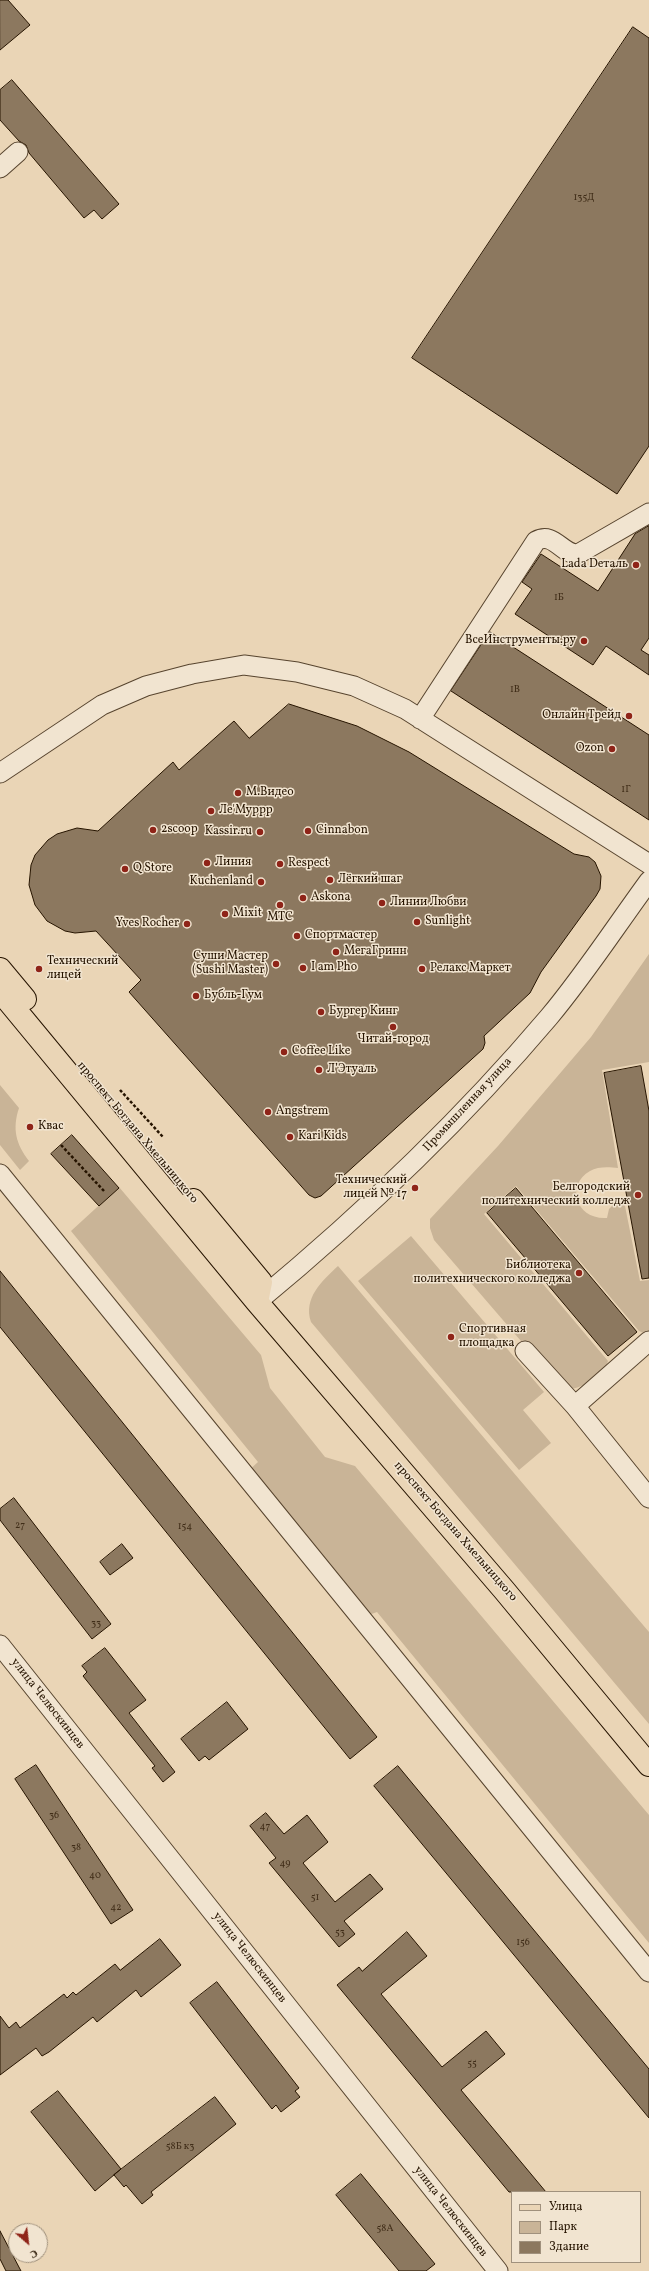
<!DOCTYPE html>
<html>
<head>
<meta charset="utf-8">
<style>
	body { margin:0 }
	#map { position:relative; width:649px; height:2271px; overflow:hidden; background:#ead5b6; font-family:Vollkorn,serif }
	canvas { display:block }
	.legend { position:absolute; left:511px; top:2191px; width:130px; height:72px; box-sizing:border-box; background:#f1e4d0; border:1px solid #a0917d; margin:0; padding:5px 7px; list-style:none; font-size:12px; color:#261400 }
	.legend li { display:flex; align-items:center; gap:8px; height:20px }
	.legend b { width:20px; border:1px solid #a0917d }
	.north { position:absolute; left:8px; top:2223px; width:40px; height:40px; box-sizing:border-box; background:#f1e4d0; border:1px solid #a0917d; border-radius:50%; rotate:152deg; font-size:11px; font-weight:700; line-height:16px; text-align:center; color:#261400 }
	.north::after { content:''; display:block; margin:auto; width:14px; height:18px; background:#8f2418; clip-path:polygon(50% 0,100% 100%,50% 72%,0 100%) }
</style>
</head>
<body>
<div id="map">
<canvas width="649" height="2271"></canvas>
<ul class="legend">
<li><b style="height:5px;background:#ead5b6"></b>Улица</li>
<li><b style="height:11px;background:#c9b497"></b>Парк</li>
<li><b style="height:11px;background:#8c785f"></b>Здание</li>
</ul>
<div class="north">С</div>
</div>
<script>
const context = document.querySelector('canvas').getContext('2d');
context.lineJoin = 'round';
function fillPath(path, color) {
  context.fillStyle = color;
  context.fill(path, 'evenodd');
}
function trace(path, color, width, dash) {
  context.strokeStyle = color;
  context.lineWidth = width;
  context.lineCap = dash ? 'butt' : 'round';
  context.setLineDash(dash || []);
  context.stroke(path);
}
function drawText(font, color, halo, rows, align = 'center') {
  context.font = font + ' Vollkorn,serif';
  context.lineWidth = 3;
  context.setLineDash([]);
  context.textBaseline = 'middle';
  context.strokeStyle = halo;
  context.fillStyle = color;
  for (const [text, x, y, turn = 0] of rows) {
    context.save();
    context.translate(x, y);
    context.rotate((+turn || 0) * Math.PI / 180);
    context.textAlign = isNaN(turn) ? turn : align;
    if (halo) context.strokeText(text, 0, 0);
    context.fillText(text, 0, 0);
    context.restore();
  }
}
const green = new Path2D(`
	M649,954v108l-47,8 16,98c-8,-1 -20,-2 -28,3 -25,14 -14,49 17,47l2,-9 8,-8h7l16,80 9,-1v52l-3,2 -7,-3 -123,-145 -32,28 124,147c-3,12 -25,28 -39,28 -3,0 -8,-3 -11,-5l-124,-144 -4,-12v-9l68,-73 93,-109z
	M0,1085l19,23c-7,21 -3,36 10,53l-9,9 -20,-25z
	M119,1187l142,168 9,33 55,69 30,9 294,349v128l-272,-331 -14,5 -116,-145 11,-10 -187,-231z
	M411,1236l133,156 -21,18 28,33 -32,27 -161,-189z
	M338,1266l311,366v92l-338,-402c-8,-24 11,-41 27,-56z`);
const building = new Path2D(`
	M0,0h8l22,25 -30,25z
	M633,27l16,11v408l-32,48 -205,-136z
	M12,80l107,124 -17,15 -8,-9 -10,8 -55,-65 -3,-8 -7,-4 -19,-21v-30z
	M649,526v112l-8,12 8,5v20l-43,-29 -13,19 -78,-51 17,-25 -10,-7 19,-28 57,37 37,-57z
	M490,632l159,103v85l-198,-129z
	M289,704l68,22 52,26 165,102 15,3 6,5 6,14 -1,13 -4,7 -55,76 -11,21 -46,43 1,7 -2,6 -162,147 -6,2 -6,-3 -180,-203 12,-12 -45,-49 -21,2 -10,-2 -18,-10 -12,-16 -6,-20 2,-20 4,-10 13,-15 9,-6 20,-6 21,3 75,-69 6,8 55,-49 15,17z
	M641,1066l8,45v167l-7,1 -38,-206z
	M72,1135l47,53 -20,18 -48,-52z
	M516,1188l121,144 -29,24 -121,-143z
	M0,1271l377,466 -27,22 -350,-432z
	M14,1498l97,126 -19,15 -92,-119v-11z
	M122,1544l11,14 -23,17 -10,-13z
	M105,1648l41,52 -17,13 46,59 -12,10 -11,-14 3,-2 -72,-90 4,-4 -5,-6z
	M227,1702l21,27 -39,31 -4,-4 -6,5 -18,-22z
	M36,1765l97,145 -22,14 -96,-145z
	M398,1766l251,303v49l-275,-332z
	M266,1813l18,21 23,-19 21,27 -25,21 32,39 35,-28 13,15 -39,32 11,13 -16,13 -70,-84 7,-5 -26,-32z
	M407,1932l20,24 -46,38 61,73 44,-36 19,23 -44,36 85,102h-37l-172,-207 22,-18 3,4z
	M160,1939l21,26 -40,32 -5,-7 -39,32 -4,-5 -44,35 -7,4 -6,-8 -36,27v-59l9,12 7,-6 4,6 44,-34 3,4 6,-6 3,3 39,-31 5,6z
	M217,1982l82,106 -4,3 5,6 -19,15 -5,-7 -4,4 -82,-106z
	M58,2091l63,78 -26,22 -64,-79z
	M215,2097l21,27 -85,68 2,3 -11,9 -16,-19 -2,2 -10,-12z
	M361,2174l74,90 -9,7h-27l-63,-76z
	M0,2231l21,40h-15l-6,-12z`);
const path = new Path2D(`
	M120,1090l43,47
	M61,1145l43,46`);
const minor = new Path2D(`
	M0,168l18,-16
	M420,719l116,-178c18,-10 26,14 42,13l71,-41
	M0,773l102,-68 44,-19 46,-12 52,-9 53,7 57,14 51,23 244,155
	M0,1174l649,798
	M257,1302c105,-87 204,-181 292,-285 36,-43 67,-91 100,-136
	M525,1351l50,55 74,92
	M575,1406l74,-65
	M0,1645l498,626`);
const major = new Path2D(`
	M0,969l25,30
	M0,991l257,311 247,288 145,175
	M193,1200l68,82 -4,20`);
const markers = [
	[636,565,4,"#8f2418"],
	[584,641,4,"#8f2418"],
	[629,716,4,"#8f2418"],
	[612,749,4,"#8f2418"],
	[238,793,4,"#8f2418"],
	[211,811,4,"#8f2418"],
	[153,830,4,"#8f2418"],
	[308,831,4,"#8f2418"],
	[260,832,4,"#8f2418"],
	[207,863,4,"#8f2418"],
	[280,864,4,"#8f2418"],
	[125,869,4,"#8f2418"],
	[330,880,4,"#8f2418"],
	[261,882,4,"#8f2418"],
	[303,898,4,"#8f2418"],
	[382,903,4,"#8f2418"],
	[280,905,4,"#8f2418"],
	[225,914,4,"#8f2418"],
	[417,922,4,"#8f2418"],
	[187,924,4,"#8f2418"],
	[297,936,4,"#8f2418"],
	[336,952,4,"#8f2418"],
	[276,964,4,"#8f2418"],
	[303,968,4,"#8f2418"],
	[39,969,4,"#8f2418"],
	[422,969,4,"#8f2418"],
	[196,996,4,"#8f2418"],
	[321,1012,4,"#8f2418"],
	[393,1027,4,"#8f2418"],
	[284,1052,4,"#8f2418"],
	[319,1070,4,"#8f2418"],
	[268,1112,4,"#8f2418"],
	[30,1127,4,"#8f2418"],
	[290,1137,4,"#8f2418"],
	[415,1188,4,"#8f2418"],
	[638,1195,4,"#8f2418"],
	[579,1273,4,"#8f2418"],
	[451,1337,4,"#8f2418"]
];
const numberNames = [
	["135Д",584,198],
	["1Б",559,598],
	["1В",515,690],
	["1Г",626,790],
	["27",20,1526],
	["154",185,1527],
	["33",96,1624],
	["36",54,1816],
	["47",265,1827],
	["38",76,1848],
	["49",285,1864],
	["40",95,1876],
	["51",315,1898],
	["42",116,1908],
	["53",340,1933],
	["156",523,1943],
	["55",472,2064],
	["58Б к3",180,2147],
	["58А",385,2229]
];
const poiNames = [
	["Lada Dеталь",628,565,"right"],
	["ВсеИнструменты.ру",576,641,"right"],
	["Онлайн Трейд",621,716,"right"],
	["Ozon",604,749,"right"],
	["М.Видео",246,793],
	["Ле'Муррр",219,811],
	["2scoop",161,830],
	["Cinnabon",316,831],
	["Kassir.ru",252,832,"right"],
	["Линия",215,863],
	["Respect",288,864],
	["Q Store",133,869],
	["Лёгкий шаг",338,880],
	["Kuchenland",253,882,"right"],
	["Askona",311,898],
	["Линии Любви",390,903],
	["Mixit",233,914],
	["МТС",280,918,"center"],
	["Sunlight",425,922],
	["Yves Rocher",179,924,"right"],
	["Спортмастер",305,936],
	["МегаГринн",344,952],
	["Суши Мастер",268,957,"right"],
	["(Sushi Master)",268,971,"right"],
	["Технический",47,962],
	["лицей",47,976],
	["I am Pho",311,968],
	["Релакс Маркет",430,969],
	["Бубль-Гум",204,996],
	["Бургер Кинг",329,1012],
	["Читай-город",393,1040,"center"],
	["Coffee Like",292,1052],
	["Л’Этуаль",327,1070],
	["Angstrem",276,1112],
	["Квас",38,1127],
	["Kari Kids",298,1137],
	["Технический",407,1181,"right"],
	["лицей № 17",407,1195,"right"],
	["Белгородский",630,1188,"right"],
	["политехнический колледж",630,1202,"right"],
	["Библиотека",571,1266,"right"],
	["политехнического колледжа",571,1280,"right"],
	["Спортивная",459,1330],
	["площадка",459,1344]
];
const streetNames = [
	["Промышленная улица",468,1105,-47],
	["проспект Богдана Хмельницкого",137,1133,50],
	["проспект Богдана Хмельницкого",455,1532,49],
	["улица Челюскинцев",47,1704,52],
	["улица Челюскинцев",249,1958,52],
	["улица Челюскинцев",450,2212,52]
];
fillPath(green, '#c9b497');
fillPath(building, '#8c785f');
trace(building, '#261400', 1);
trace(minor, '#57442e', 21);
trace(major, '#261400', 24);
trace(path, '#261400', 2.5, [3, 2]);
trace(minor, '#f1e4d0', 19);
trace(major, '#ead5b6', 22);
for (const [x, y, r, color] of markers) {
  const dot = new Path2D();
  dot.arc(x, y, r, 0, 2 * Math.PI);
  context.fillStyle = color;
  context.fill(dot);
  trace(dot, '#f1e4d0', 1.5);
}
drawText('10px', '#402d18', null, numberNames);
drawText('12px', '#261400', '#f1e4d0', poiNames, 'left');
drawText('12px', '#261400', '#f1e4d0', streetNames);
</script>
</body>
</html>
